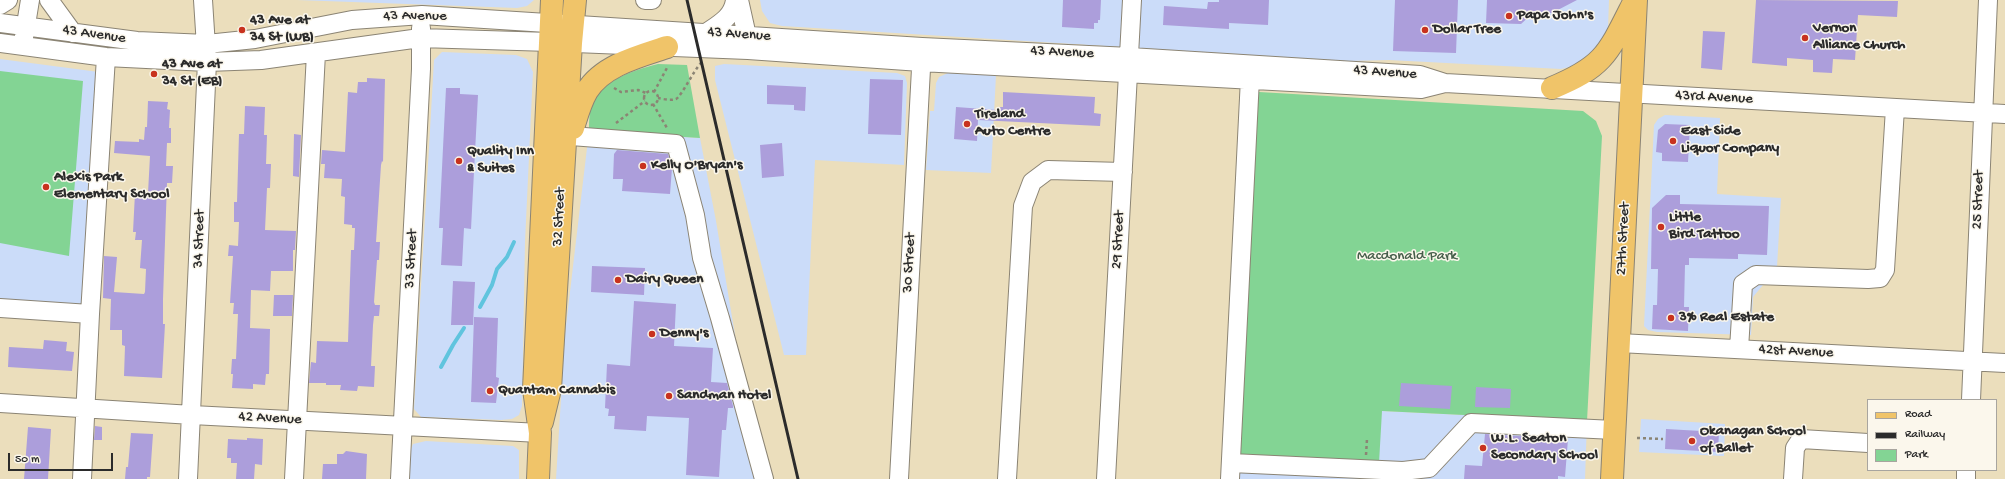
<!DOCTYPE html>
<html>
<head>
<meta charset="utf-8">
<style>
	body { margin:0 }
	#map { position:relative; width:2005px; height:479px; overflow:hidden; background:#ebdebc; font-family:"Gochi Hand",sans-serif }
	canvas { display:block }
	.legend { position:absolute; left:1867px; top:399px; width:130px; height:72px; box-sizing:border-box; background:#fbf7ec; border:1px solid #a8a59f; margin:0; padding:5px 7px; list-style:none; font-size:12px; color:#2b2b2b }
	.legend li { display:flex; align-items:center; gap:8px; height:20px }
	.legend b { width:20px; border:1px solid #a8a59f }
	.scale { position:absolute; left:8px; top:453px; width:105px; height:18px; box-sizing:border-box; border:2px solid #2b2b2b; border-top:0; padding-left:5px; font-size:12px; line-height:14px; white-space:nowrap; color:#2b2b2b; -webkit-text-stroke:3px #fbf7ec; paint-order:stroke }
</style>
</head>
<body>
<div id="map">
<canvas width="2005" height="479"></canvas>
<ul class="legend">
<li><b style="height:5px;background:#f0c469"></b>Road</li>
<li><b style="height:5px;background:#2b2b2b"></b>Railway</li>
<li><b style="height:11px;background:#83d494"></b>Park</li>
</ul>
<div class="scale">50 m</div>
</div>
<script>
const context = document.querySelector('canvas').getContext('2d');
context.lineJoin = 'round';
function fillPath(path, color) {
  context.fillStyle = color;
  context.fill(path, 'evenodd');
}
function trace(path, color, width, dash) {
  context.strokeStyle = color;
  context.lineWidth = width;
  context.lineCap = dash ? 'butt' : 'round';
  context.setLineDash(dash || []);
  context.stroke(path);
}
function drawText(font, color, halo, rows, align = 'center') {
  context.font = font + ' "Gochi Hand",sans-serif';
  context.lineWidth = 3;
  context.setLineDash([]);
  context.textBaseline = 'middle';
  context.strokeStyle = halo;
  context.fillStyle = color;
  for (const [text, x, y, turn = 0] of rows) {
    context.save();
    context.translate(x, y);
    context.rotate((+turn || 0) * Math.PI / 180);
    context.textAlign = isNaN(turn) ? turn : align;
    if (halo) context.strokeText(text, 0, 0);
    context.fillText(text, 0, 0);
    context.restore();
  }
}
const built = new Path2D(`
	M297,0h237l-7,6 -10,2z
	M760,0h849l-1,29 -10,19 -17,16 -20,5 -172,-9 -41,1 -566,-35 -12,-3 -8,-12z
	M442,52l74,3 11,4 6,13 -8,170 -3,164 -3,9 -7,4 -11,1 -80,-3 -7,-8 20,-349z
	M0,59l99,13 -14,229 -4,4 -81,-3z
	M724,64l173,9 8,3 2,7 -3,82 -89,-5 -9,195h-22l-69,-275v-14z
	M948,73l48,2 -5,98 -65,-3 4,-59h4l2,-28 3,-6z
	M1665,115l55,3 -3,76 64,4 -5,86 -13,1 -10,12 -2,38 -94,-3 -9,-2 -4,-4 10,-201 4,-6z
	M589,131l111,7 16,83 43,258h-203l9,-145z
	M1382,411l205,10 -2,58h-347l1,-23z
	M1641,419l84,5 -1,32 -85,-4z
	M426,441l87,5 6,4v29h-110l1,-27 3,-8z`);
const green = new Path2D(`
	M658,64l29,1 13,73 -111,-7c0,-6 0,-13 1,-19 6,-31 42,-41 68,-48z
	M0,71l83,10 -14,175 -69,-13z
	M1259,92l324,19 13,10 6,15 -15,285 -205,-10 -3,52 -140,-7 16,-357z`);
const stream = new Path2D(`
	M480,307l12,-22 5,-16 10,-12 7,-15
	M441,367l12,-22 11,-17`);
const building = new Path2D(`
	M1063,0h38l-1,20h-2v3h-4v6l-32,-2z
	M1219,0h50l-1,25 -39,-2v6l-66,-4 1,-19 43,3 1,-7h11z
	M1395,0h63l-2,53 -63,-2z
	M1487,0h90l-25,13 -18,-1 -13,12 -35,-1z
	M1756,0l142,1 -1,16 -39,-2 -3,45 -22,-1 -1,14 -19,-1v-12l-26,-2v8l-35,-3z
	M1703,31l22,1 -3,38 -21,-2z
	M367,78l18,1 -2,83 -1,-1 -1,4 -5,77h4l-1,18h-2l-3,42 1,3h5l-1,11h-5l-1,9 -2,41h4l-1,21 -16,-1 -1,5 -17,-1 1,-5h-15v-2h-17l2,-21 5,1 1,-22 31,1 3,-92h3l1,-22h-3v-3l-8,-1 1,-27 -4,-1 1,-17 -18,-1 1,-14h-4l1,-14 23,2 3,-60 9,1 1,-11h9z
	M870,79l33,1 -2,55 -33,-1z
	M767,85l39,2 -1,24 -11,-1v-5l-27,-1z
	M446,88h14v6l18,1 -7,134 -7,-1 -2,38 -21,-1 2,-37h-4z
	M1003,92l92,5 -1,16 7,1 -1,12 -122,-6 -1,21 -23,-2 2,-32 41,3v-3h6z
	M148,101l20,1 -1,7 3,1 -1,18h2v15h-4l-1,23h7l-1,17h-5l-4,116v25h2l-3,54 -38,-2 1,-30 -3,-1v-15h-12l1,-31 -8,-1 1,-42 13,1 -3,35 30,2 1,-2 1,-23 -6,-1 2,-28h-7l1,-8h-3l2,-39h13l2,-37 -36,-3 1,-12 24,1v-3l5,1 1,-13h2z
	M245,106l20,1 -1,28h3l-1,29h5l-1,24h-3l-2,42 31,1 -1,19h-2v21h-22l-1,20 -19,-1 -1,38 20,1 -1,45h-3l-1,11 -12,-1v5l-21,-1 1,-14h-2l1,-15h4l2,-45h-5l1,-11h-4l3,-47h-5l1,-11 9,1 1,-24h-5v-20h3l2,-68h5z
	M1665,124l25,1 -2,37 -26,-1v-8l-6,-1 2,-22z
	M294,134l7,1 -2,42 -6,-1z
	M782,143l2,33 -22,2 -2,-33z
	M617,150l51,4 4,14 -2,26 -48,-3 1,-12h-10l1,-25z
	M1666,195h14v9l89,2 -2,49 -29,-1v5l-49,-1v7h-4l-1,42h5l-1,24 -36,-2 1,-24h4l1,-36h-7l1,-61z
	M592,266l53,2 -1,27 -53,-3z
	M453,281l22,1 -2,43h-22z
	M274,295h19l-1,21h-19z
	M634,301l42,3 -2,42 39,2 -2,34 16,1 6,23v2h-5l-2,22h-4l-3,47 -33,-2 3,-57 -42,-2 -1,15 -32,-2 1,-13h-7l1,-7 -4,-1 2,-44 23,2z
	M474,317l24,1 -2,59 3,1 -3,25 -25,-1z
	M44,340l23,2 -1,9 8,1 -2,19 -64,-4 1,-20 34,2z
	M1401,383l51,3 -2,23 -51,-3z
	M1476,387l35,2 -1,19 -35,-1z
	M95,426l7,1v13h-8z
	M28,427l23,2 -3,50h-24z
	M1666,429l53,3 -1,20 -53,-3z
	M131,433l22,1 -3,43h-3v2h-22l1,-12h2z
	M1485,434l83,5 -3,38 -7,-1v3h-94l1,-14 17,1z
	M247,438l16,1 -1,26 -7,-1 -1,15h-18l1,-16h-6v-5h-4l1,-19 19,1z
	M346,451l21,3 -1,25h-44l1,-15h14v-10h6z`);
const path = new Path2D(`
	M614,88l7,4 17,-2 8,3
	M644 98a7 7 0 1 1 14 0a7 7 0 1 1-14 0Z
	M654,92l14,-26
	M658,98c5,1 13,3 18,1 5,-2 18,-29 25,-36
	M653,104l14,24
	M616,123l29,-22
	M1637,438l26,1
	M1366,455l1,-16`);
const minor = new Path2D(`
	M49,0l24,33
	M645,0h7
	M739,0l8,36 1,11
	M0,5l8,-5
	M0,23l137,18 70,3 48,-5 97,-19 70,-5 500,32 208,10 290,18 25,8
	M706,33c13,-9 27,-16 29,-33
	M24,37l6,-37
	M0,43l106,14 101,5 54,-2 159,-22 130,4 198,8 173,12 500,27 24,-6 560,31
	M571,136l105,8 19,71 7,43 18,60 44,161
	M0,308l90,6 16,-257
	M1619,343l386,20
	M1739,349l4,-65 13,-9 112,4 12,-1 5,-8 10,-162
	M1971,400l17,-400
	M0,403l192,12 348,18
	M1231,463l172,8 26,-3 42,-45 143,7
	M82,479l8,-165
	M188,479l19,-417 -4,-62
	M294,479l22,-426
	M400,479l21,-410v-41
	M899,479l23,-429
	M1007,479l16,-273 9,-24 16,-12 75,2
	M1106,479l26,-479
	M1230,479l20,-401
	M1793,479l2,-31 6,-9 67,4
	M1966,479v-9`);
const major = new Path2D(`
	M1552,88c51,-21 56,-34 80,-82
	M1612,479l24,-479`);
const highway = new Path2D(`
	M573,128c4,-13 7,-25 14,-37 16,-26 53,-35 80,-44
	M542,422l8,-33 21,-346 4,-43
	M538,479l2,-46 -6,-44 18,-389`);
const rail = new Path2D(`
	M687,0l111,479`);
const markers = [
	[1509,16,4,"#c8321e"],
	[242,30,4,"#c8321e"],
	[1425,30,4,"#c8321e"],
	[1805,38,4,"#c8321e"],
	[154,74,4,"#c8321e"],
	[967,124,4,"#c8321e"],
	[1673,141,4,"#c8321e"],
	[459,161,4,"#c8321e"],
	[643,166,4,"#c8321e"],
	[46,187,4,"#c8321e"],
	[1661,227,4,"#c8321e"],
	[618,280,4,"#c8321e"],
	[1671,318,4,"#c8321e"],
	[652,334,4,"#c8321e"],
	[490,391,4,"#c8321e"],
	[669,396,4,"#c8321e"],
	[1692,441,4,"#c8321e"],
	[1483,448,4,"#c8321e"]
];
const poiNames = [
	["Papa John's",1517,16],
	["43 Ave at",250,21],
	["34 St (WB)",250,38],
	["Vernon",1813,29],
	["Alliance Church",1813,46],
	["Dollar Tree",1433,30],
	["43 Ave at",162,65],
	["34 St (EB)",162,82],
	["Tireland",975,115],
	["Auto Centre",975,132],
	["East Side",1681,132],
	["Liquor Company",1681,149],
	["Quality Inn",467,152],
	["& Suites",467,169],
	["Kelly O'Bryan's",651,166],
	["Alexis Park",54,178],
	["Elementary School",54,195],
	["Little",1669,218],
	["Bird Tattoo",1669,235],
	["Dairy Queen",626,280],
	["3% Real Estate",1679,318],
	["Denny's",660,334],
	["Quantam Cannabis",498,391],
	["Sandman Hotel",677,396],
	["Okanagan School",1700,432],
	["of Ballet",1700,449],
	["W.L. Seaton",1491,439],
	["Secondary School",1491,456]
];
const streetNames = [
	["43 Avenue",415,17],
	["43 Avenue",94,35,8],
	["43 Avenue",739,35,4],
	["43 Avenue",1062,53,3],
	["43 Avenue",1385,73,4],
	["43rd Avenue",1714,98,3],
	["25 Street",1979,200,-88],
	["32 Street",560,217,-87],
	["34 Street",200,239,-88],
	["27th Street",1624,239,-87],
	["29 Street",1119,240,-87],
	["33 Street",412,259,-87],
	["30 Street",910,263,-87],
	["42st Avenue",1796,352,3],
	["42 Avenue",270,419,3]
];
const parkNames = [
	["Macdonald Park",1407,257]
];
fillPath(built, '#cbdcf9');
fillPath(green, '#83d494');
trace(stream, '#60c4de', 4);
fillPath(building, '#ac9edb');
trace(minor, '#8b8474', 20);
trace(major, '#8b8474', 24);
trace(highway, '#8b8474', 24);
trace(path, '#8b8474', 2.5, [3, 3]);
trace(minor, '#fff', 18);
trace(major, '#f0c469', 22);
trace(highway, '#f0c469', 22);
trace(rail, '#2b2b2b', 3);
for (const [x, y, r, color] of markers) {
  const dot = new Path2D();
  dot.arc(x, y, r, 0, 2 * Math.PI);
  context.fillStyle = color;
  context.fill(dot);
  trace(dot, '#fbf7ec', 1.5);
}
drawText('bold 15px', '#2b2b2b', '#fbf7ec', poiNames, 'left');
drawText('15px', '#2b2b2b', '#fbf7ec', streetNames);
drawText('15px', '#455e4a', '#fbf7ec', parkNames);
</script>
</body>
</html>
